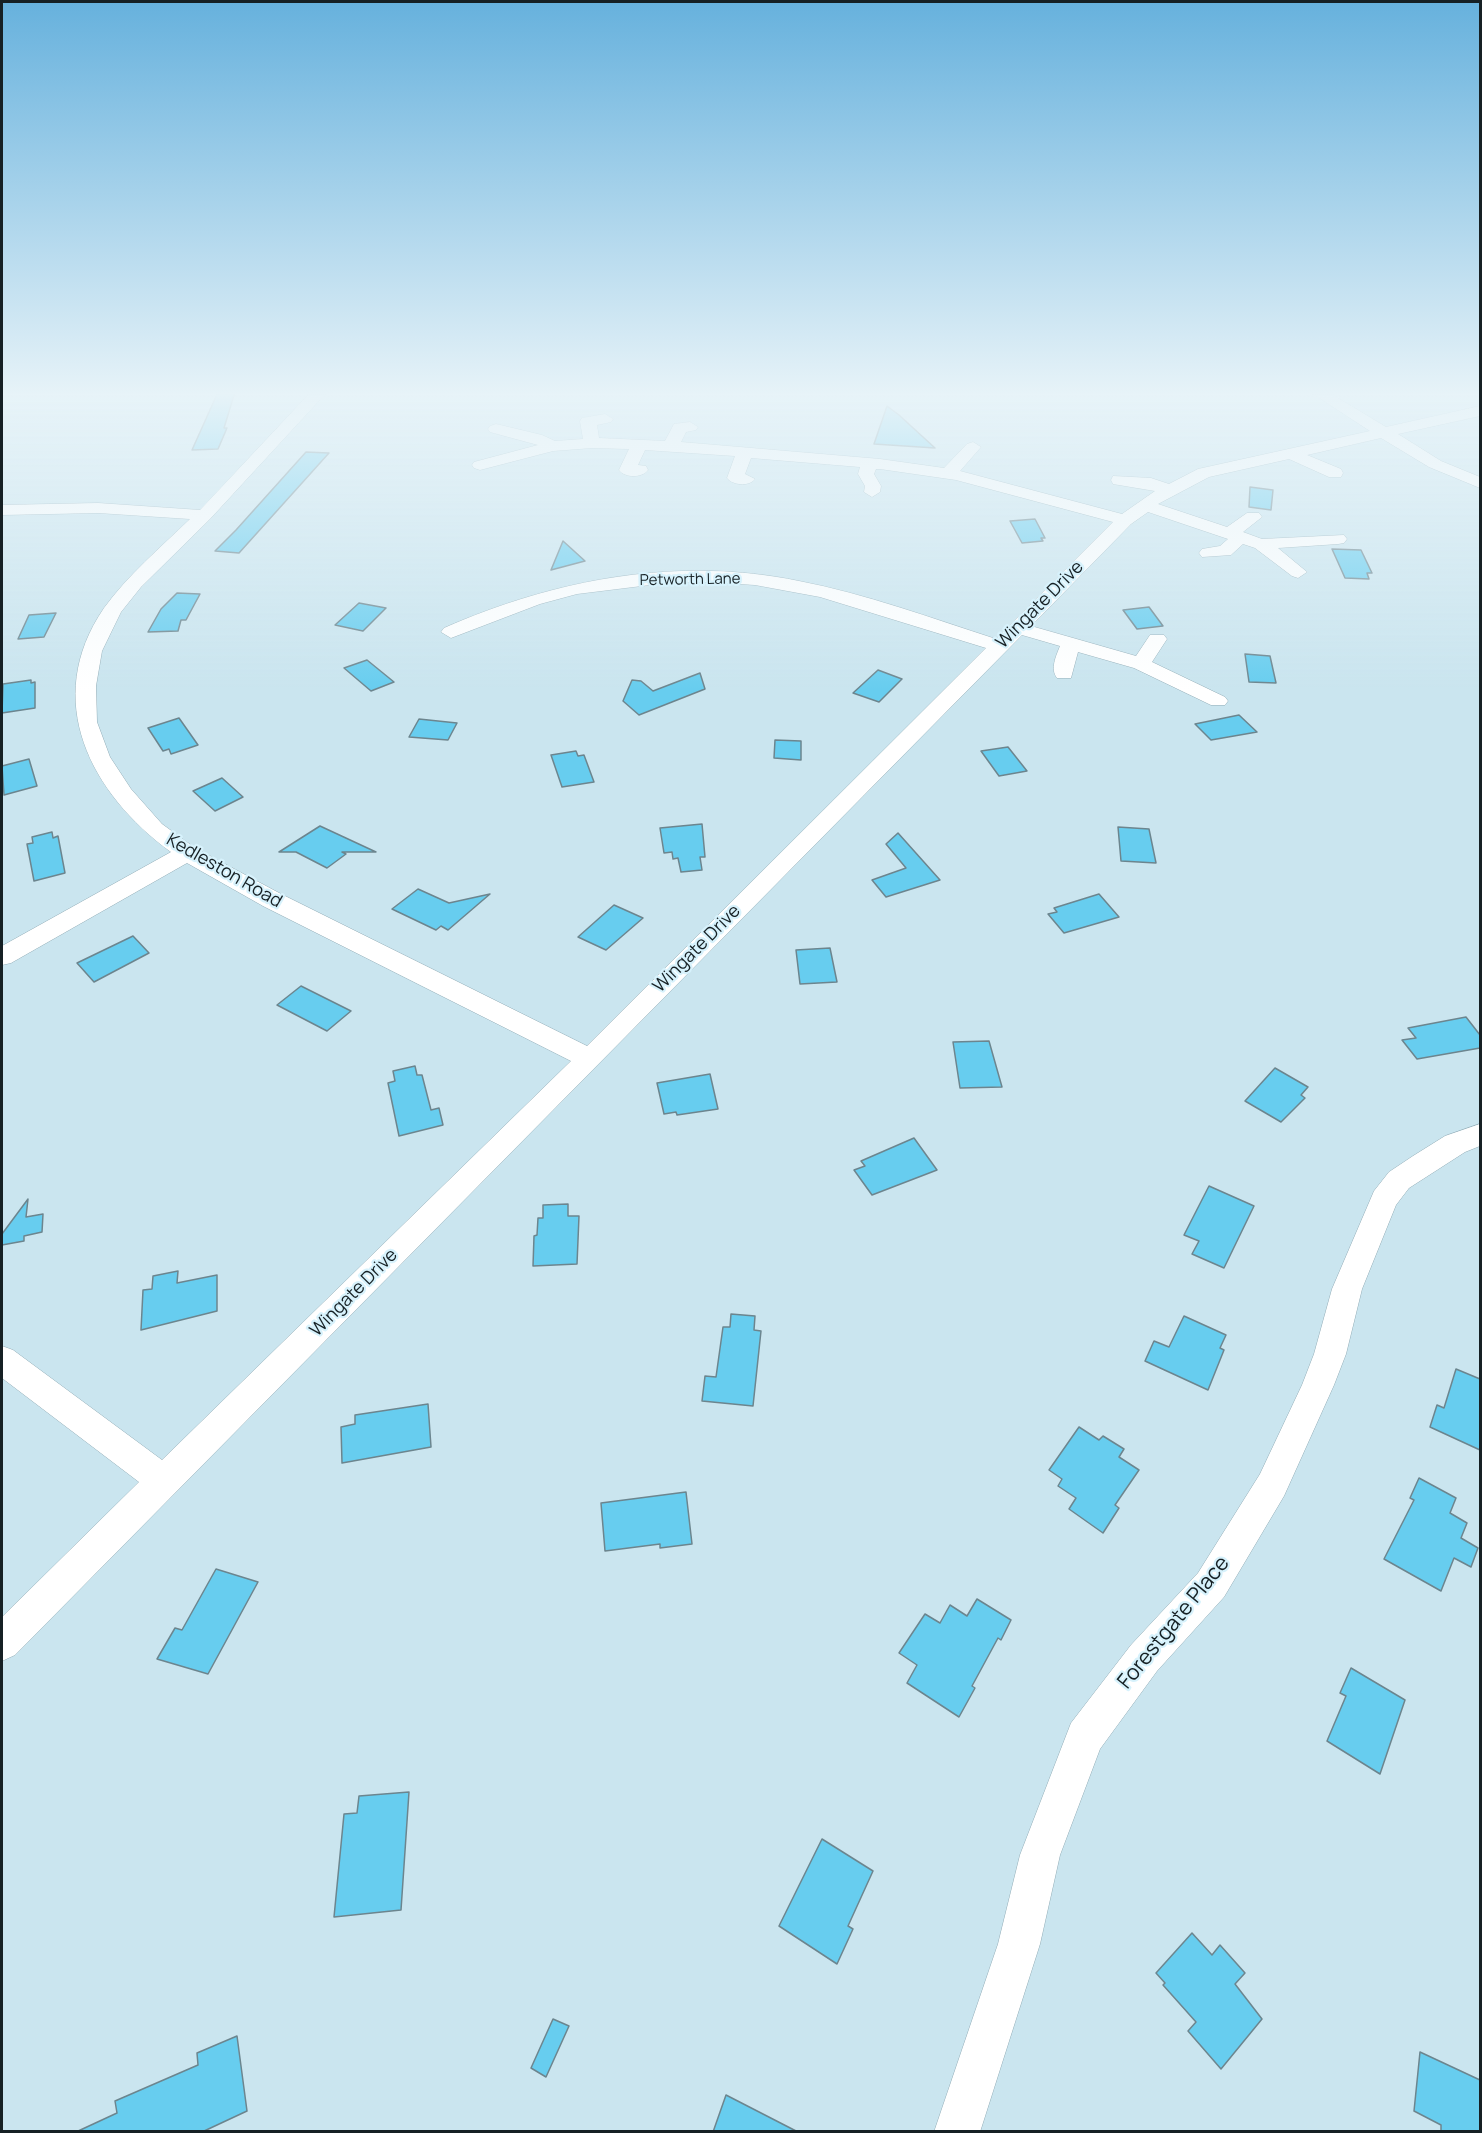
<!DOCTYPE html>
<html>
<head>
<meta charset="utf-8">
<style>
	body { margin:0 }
	#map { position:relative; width:1482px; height:2133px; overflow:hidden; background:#cae5ef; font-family:Manrope,sans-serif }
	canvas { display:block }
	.frame { position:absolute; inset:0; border:3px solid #162024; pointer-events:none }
</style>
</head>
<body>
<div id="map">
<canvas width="1482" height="2133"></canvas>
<div class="frame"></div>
</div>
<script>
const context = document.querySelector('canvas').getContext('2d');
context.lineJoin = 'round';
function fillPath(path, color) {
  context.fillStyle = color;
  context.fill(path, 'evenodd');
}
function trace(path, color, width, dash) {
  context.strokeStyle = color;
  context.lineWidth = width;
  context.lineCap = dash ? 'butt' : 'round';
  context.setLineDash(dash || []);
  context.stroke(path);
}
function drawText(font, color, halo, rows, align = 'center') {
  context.font = font + ' Manrope,sans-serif';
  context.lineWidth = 4.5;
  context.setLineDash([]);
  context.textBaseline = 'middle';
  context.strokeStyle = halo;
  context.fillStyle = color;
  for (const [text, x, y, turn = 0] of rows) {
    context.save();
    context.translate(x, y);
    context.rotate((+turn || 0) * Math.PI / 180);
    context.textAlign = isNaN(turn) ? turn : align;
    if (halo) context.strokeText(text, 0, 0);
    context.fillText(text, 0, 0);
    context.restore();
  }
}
const building = new Path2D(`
	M218,392h17l-11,36h3l-9,21 -26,1z
	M887,406l12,9 36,33 -61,-4z
	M306,452l23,1 -90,100 -24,-2 21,-21z
	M1250,487l23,3 -2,20 -22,-3z
	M1035,519l10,19h-4l2,3 -21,2 -12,-22z
	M563,541l22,20 -34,9z
	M1332,549l29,1 11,23h-5l2,6 -24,-1z
	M177,593l23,1 -14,26h-5l-3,11 -30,1 13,-23z
	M359,603l27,5 -23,23 -28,-6z
	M1149,607l14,19 -26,3 -14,-19z
	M56,613l-12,24 -26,2 11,-24z
	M1245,654l25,2 6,27 -27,-1z
	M367,660l27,22 -23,9 -27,-23z
	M878,670l24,9 -23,23 -26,-9z
	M700,673l5,16 -66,26 -16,-14 9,-21 9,1 12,10z
	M31,680v3l4,-1v26l-33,5 1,-29z
	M1239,715l18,17 -46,8 -16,-16z
	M179,718l19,27 -27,9 -2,-5 -6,2 -15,-23z
	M419,719l38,4 -9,17 -39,-3z
	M775,740l26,1v19l-27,-2z
	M1008,747l19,24 -28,5 -18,-25z
	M576,751l2,5 6,-1 10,27 -32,5 -11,-32z
	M29,759l8,27 -33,9 -2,-29z
	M222,778l21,19 -28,14 -22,-20z
	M702,824l3,33h-5l2,13 -21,2 -3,-14 -5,1 -1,-7 -8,1 -4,-25z
	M320,826l56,26h-34l4,2 -19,14 -31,-16h-17z
	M1118,827l31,2 7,34 -35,-2z
	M52,832l1,6 5,-2 7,37 -31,8 -7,-37 6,-1 -1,-6z
	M898,833l42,47 -54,17 -14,-17 34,-12 -20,-24z
	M418,889l31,14 41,-9 -42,36 -7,-4 -5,4 -44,-21z
	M1099,894l20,23 -55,16 -16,-19 9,-2 -3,-4z
	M614,905l29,13 -37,32 -28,-13z
	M133,936l16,17 -55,29 -17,-19z
	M830,948l7,34 -37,2 -4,-34z
	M301,986l50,25 -24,20 -50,-26z
	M1466,1017l14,18v13l-63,11 -15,-19 14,-2 -8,-10z
	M989,1041l13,46 -42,1 -7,-46z
	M415,1066l2,9h5l9,35 8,-2 4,17 -44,11 -11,-53 7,-2 -2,-10z
	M1275,1068l33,19 -7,8 4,3 -24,24 -36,-21z
	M710,1074l8,35 -41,6 -1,-3 -12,2 -7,-31z
	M914,1138l23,32 -65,25 -18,-25 11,-4 -4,-5z
	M1209,1186l45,20 -30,62 -32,-14 7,-13 -15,-6z
	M28,1199l-2,18 17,-3 -1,18 -18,4v5l-22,4v-11z
	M568,1204v12h11l-2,48 -44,2 1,-30 3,-1 1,-17h5v-13z
	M178,1271l-1,12 40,-8v36l-76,19 2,-40 9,-1 1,-13z
	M731,1314l24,2 -1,14 7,1 -8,75 -51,-5 3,-25 11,1 7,-50h7z
	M1184,1316l42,19 -6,13 4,2 -16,40 -63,-29 9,-20 15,6z
	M1456,1369l24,10v71l-50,-23 7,-22 7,3z
	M428,1404l3,43 -89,16 -1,-36 14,-3v-9z
	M1079,1427l20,13 4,-4 21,13 -5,8 20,13 -24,35 4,3 -16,25 -34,-24 7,-11 -18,-12 4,-7 -13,-9z
	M1419,1478l37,20 -6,15 17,10 -6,15 17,10 -7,19 -17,-9 -13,33 -57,-32 30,-59 -4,-2z
	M686,1492l6,52 -32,4v-4l-55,7 -4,-48z
	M216,1569l42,13 -50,92 -51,-15 18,-31 7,2z
	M977,1599l34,21 -10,20 -3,-2 -26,48 3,2 -16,29 -52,-34 10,-18 -18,-12 26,-39 15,9 10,-18 17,11z
	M1351,1668l54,32 -25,74 -53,-33 19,-45 -6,-3z
	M409,1792l-8,118 -67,7 10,-103 13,-1 2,-17z
	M822,1839l51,32 -25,55 5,3 -16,35 -58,-38z
	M1192,1933l20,22 8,-10 25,28 -10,11 27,35 -41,50 -33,-38 8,-9 -33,-37 2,-2 -9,-10z
	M553,2019l16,7 -23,51 -15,-9z
	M237,2036l10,75 -45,21h-126l41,-19 -2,-12 83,-36 -1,-12z
	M1420,2052l60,28v52h-39v-7l-27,-14z
	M726,2095l72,37h-85z`);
const minor = new Path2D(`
	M311,392h16l-117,127 -69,68 -20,25 -19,39 -6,35 1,36 13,35 21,32 31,35 33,24 86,46 306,152 399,-398 -166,-51 -65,-12 -45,-3 -44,1 -89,11 -37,10 -89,34 -10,-6 3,-4c112,-49 234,-72 355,-47 67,13 132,37 197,58l117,-117 -157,-42 -76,-11h-4l-2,5 7,12 -1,6 -8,5 -8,-5 1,-6 -7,-12 2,-7 -109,-9 -6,16 10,5c-6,8 -23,6 -28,-1l8,-22 -90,-6 -7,15 8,1 2,4c-6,8 -23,8 -29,0l10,-21 -37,-1 -39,3 -73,19 -6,-2 -2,-3 2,-3 64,-17 -48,-13 -2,-3 2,-3 6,-2 46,11 13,6 28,-2 -3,-18 2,-3 23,-4 8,5 -2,3 -14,3 2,13 66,3 9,-17 16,-2 8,5 -2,3 -10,2 -5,10 199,17 64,9 23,-24 6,-2 8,5 -21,24 162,43 33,-23 -42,-7 -2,-4 2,-4 38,2 18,6 29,-15 172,-38 -60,-39h18l58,35 94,-21v10l-82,18 43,27 39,16v11l-51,-21 -48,-29 -74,17 34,14 2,4 -2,4h-12l-40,-18 -80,18 -51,27 69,23 20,-14h12l3,4 -19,15 19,7 82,-4 3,4 -3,4 -6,1 -60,4 29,24 -9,6 -6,-2 -37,-28 -12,-4 -12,11 -29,2 -3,-4 3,-4 18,-3 8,-7 -80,-27 -17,12 -100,102 105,30 14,-21h14l3,4 -15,23 73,35 3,4 -3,4h-14l-77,-37 -56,-16 -7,26h-14c-7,-9 -1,-22 3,-32l-38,-11 -1007,1020 -13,6v-44l137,-135 -137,-104v-32l11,4 149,110 409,-399 -308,-155 -76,-43 -176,100 -9,2v-19l169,-94c-80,-58 -130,-152 -67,-244 24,-33 56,-60 86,-89l-92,-6 -96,2v-10l96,-2 102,7z
	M1480,1124v22l-15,6 -56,36 -13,17 -34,84 -16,65 -12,31 -50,111 -60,101 -67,74 -57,78 -40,106 -20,89 -60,188h-46l64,-188 22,-89 51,-132 60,-78 67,-72 62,-99 42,-89 12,-31 18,-65 42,-98 15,-19 24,-16 32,-20z`);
const farStreetnames = [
	["Petworth Lane",690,580,-1]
];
const streetNames = [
	["Wingate Drive",1040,605,-45],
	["Kedleston Road",224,871,30],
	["Wingate Drive",697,949,-45],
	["Wingate Drive",354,1293,-45]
];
const nearStreetnames = [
	["Forestgate Place",1174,1623,-51]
];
fillPath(building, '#67cdef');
trace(building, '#6c858e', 1.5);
trace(minor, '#92acb6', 1);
fillPath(minor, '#fff');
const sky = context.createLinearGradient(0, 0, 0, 691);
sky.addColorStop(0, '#66b1dd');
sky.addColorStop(0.57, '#e7f3f8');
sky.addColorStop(1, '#e7f3f800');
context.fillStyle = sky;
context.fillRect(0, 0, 1482, 691);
drawText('15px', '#162024', '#d7f2fc', farStreetnames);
drawText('18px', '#162024', '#d7f2fc', streetNames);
drawText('21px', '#162024', '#d7f2fc', nearStreetnames);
</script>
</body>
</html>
